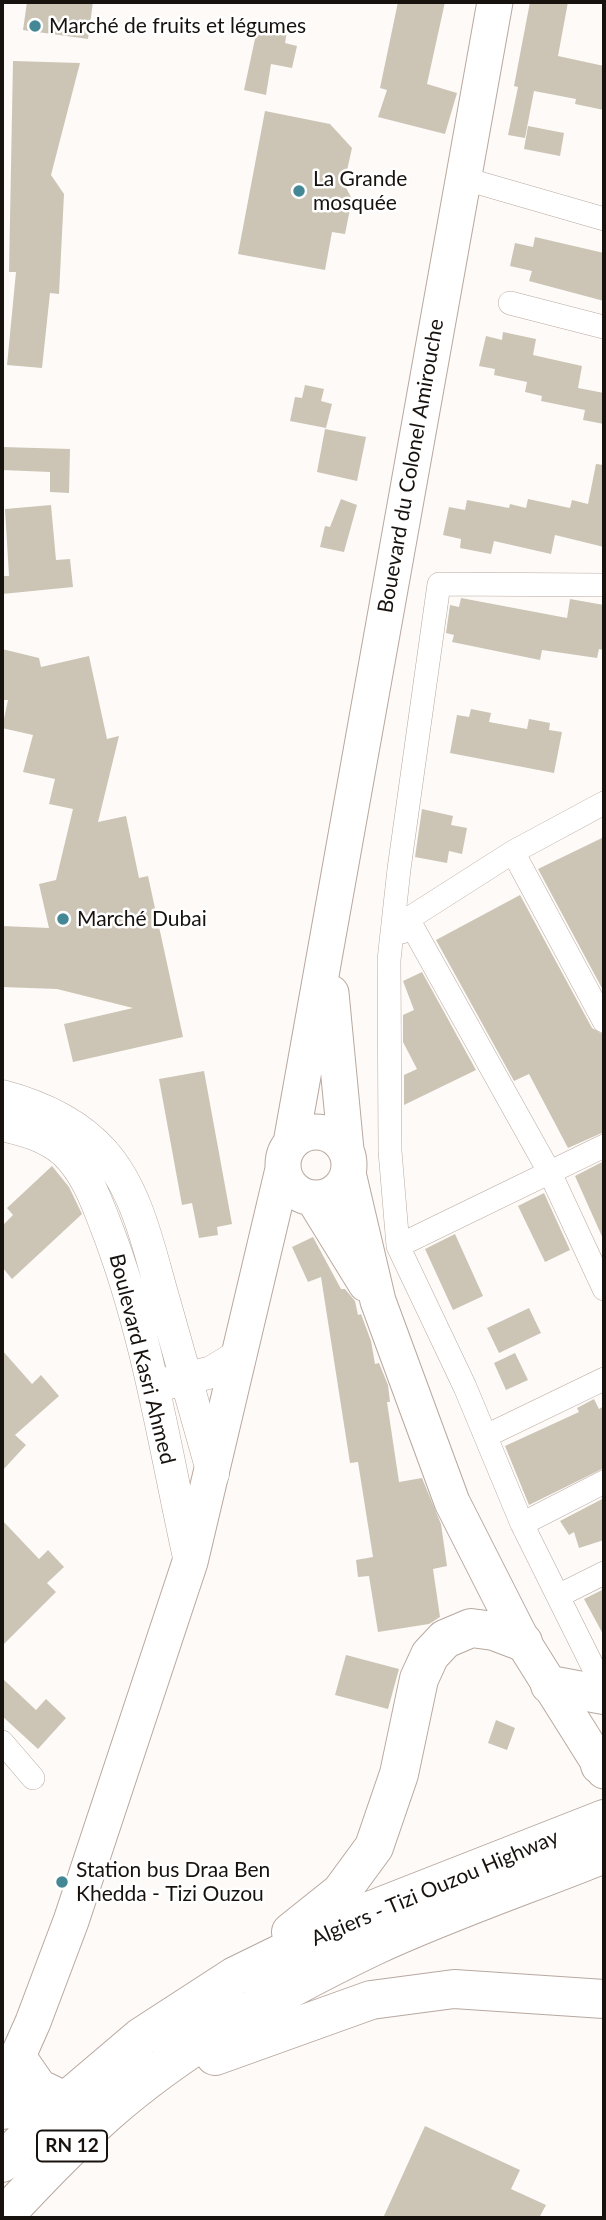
<!DOCTYPE html>
<html>
<head>
<meta charset="utf-8">
<style>
	body { margin:0 }
	#map { position:relative; width:606px; height:2220px; overflow:hidden; background:#fdfaf8; font-family:Lato,sans-serif }
	canvas { display:block }
	.frame { position:absolute; inset:0; border:4px solid #18120f; pointer-events:none }
</style>
</head>
<body>
<div id="map">
<canvas width="606" height="2220"></canvas>
<div class="frame"></div>
</div>
<script>
const context = document.querySelector('canvas').getContext('2d');
context.lineJoin = 'round';
function fillPath(path, color) {
  context.fillStyle = color;
  context.fill(path, 'evenodd');
}
function trace(path, color, width, dash) {
  context.strokeStyle = color;
  context.lineWidth = width;
  context.lineCap = dash ? 'butt' : 'round';
  context.setLineDash(dash || []);
  context.stroke(path);
}
function drawText(font, color, halo, rows, align = 'center') {
  context.font = font + ' Lato,sans-serif';
  context.lineWidth = 5;
  context.setLineDash([]);
  context.textBaseline = 'middle';
  context.strokeStyle = halo;
  context.fillStyle = color;
  for (const [text, x, y, turn = 0] of rows) {
    context.save();
    context.translate(x, y);
    context.rotate((+turn || 0) * Math.PI / 180);
    context.textAlign = isNaN(turn) ? turn : align;
    if (halo) context.strokeText(text, 0, 0);
    context.fillText(text, 0, 0);
    context.restore();
  }
}
const building = new Path2D(`
	M27,2h66l-5,37 -65,-9z
	M398,2h47l-18,82 30,9 -12,41 -67,-17 9,-27 -7,-2z
	M530,2h38l-10,54 46,10v44l-29,-6 1,-5 -42,-8 -9,47 -17,-3 10,-48 -4,-1z
	M258,25l29,6 -2,12 12,3 -5,22 -21,-4 -5,31 -22,-5z
	M13,61l67,2 -29,112 13,19 -5,100 -9,-1 -8,75 -35,-3 9,-93h-7z
	M265,111l65,13 22,24 -8,36 8,15 -7,35 -13,-2 -7,38 -87,-16z
	M528,126l36,7 -4,23 -36,-7z
	M535,237l69,16v48l-75,-20 3,-10 -22,-5 5,-23 18,4z
	M503,332l33,7 -3,16 49,11 -4,22 26,5v31l-21,-4 2,-10 -44,-9 1,-5 -17,-4 2,-10 -33,-7 1,-6 -16,-3 7,-30 16,4z
	M305,385l19,4 -3,12 11,3 -6,24 -36,-7 5,-24 7,1z
	M325,429l41,8 -9,44 -40,-9z
	M2,447l68,2 -1,44 -19,-1v-20l-48,-2z
	M596,464l8,1v82l-49,-12 -4,19 -57,-13 -3,13 -31,-6 1,-9 -18,-4 6,-28 16,3 2,-10 42,8 1,-4 16,4 2,-9 42,9 2,-8 16,4z
	M341,499l16,6 -13,47 -24,-5 5,-21 5,1z
	M51,505l5,55 14,-1 3,28 -71,7v-18h7l-4,-67z
	M461,598l106,20 3,-19 34,6v45l-5,-1 -2,9 -55,-8 -2,10 -88,-18 2,-7 -8,-2 4,-28 9,2z
	M2,649l37,9 2,9 48,-11 18,83 12,-3 -21,86 28,-6 13,62 9,-2 35,161 -110,25 -9,-38 69,-16 -76,-19 -55,-2v-61l47,2 -10,-44 17,-4 17,-71 -24,-5 6,-25 -32,-7 10,-37 -31,-7 6,-28h-6z
	M471,709l20,4 -2,9 38,7 2,-10 21,4 -1,7 13,2 -8,41 -104,-20 7,-38 12,2z
	M422,809l31,7 -2,9 16,3 -5,26 -13,-3 -2,12 -32,-6z
	M604,837v155l-66,-123z
	M520,895l72,133 12,7v97l-36,16 -39,-74 -15,7 -78,-141z
	M422,972l54,98 -72,35v-30l13,-6 -14,-27v-27l11,-5 -11,-29z
	M204,1071l28,153 -15,3 1,8 -19,3 -7,-35 -10,2 -23,-126z
	M604,1161v80l-29,-65z
	M52,1166l17,21 13,27 -70,65 -10,-12v-41l11,-11 -6,-7z
	M544,1193l26,57 -25,12 -27,-56z
	M455,1234l28,62 -30,14 -28,-61z
	M313,1237l28,52h4l10,12 3,14 3,-1 10,27 4,23 4,-1 9,22 2,17h-3l12,80 23,-4 19,46 6,42 -14,3 7,48 -11,7 -51,8 -9,-56 -11,1 -2,-17 17,-3 -15,-95 -8,1 -29,-186 -13,5 -16,-35z
	M529,1308l12,25 -42,20 -12,-25z
	M2,1350l30,34 9,-9 18,21 -44,39 11,10 -24,26z
	M515,1353l13,27 -22,10 -12,-27z
	M594,1399l5,10 5,-3v62l-75,37 -24,-59 74,-34 -2,-4z
	M604,1498v42l-25,8 -5,-16 -5,3 -9,-14z
	M2,1520l37,39 9,-9 16,17 -17,16 9,9 -54,54z
	M604,1589v47l-20,-37z
	M346,1655l53,14 -11,40 -53,-14z
	M2,1678l34,32 10,-11 20,19 -28,31 -36,-33z
	M496,1720l19,8 -8,22 -19,-7z
	M425,2126l95,44 -9,19 35,16 -7,13h-156z`);
const street = new Path2D(`
	M462,178l142,41
	M510,303l94,24
	M604,585l-165,-1 -40,285 -10,91 1,191 8,95 67,141 57,137 80,161 2,-1
	M513,852l91,169
	M408,919l143,256 53,114
	M402,932l6,-13 105,-67 91,-49
	M398,1246l206,-100
	M486,1436l118,-57
	M522,1524l82,-42
	M560,1595l44,-22
	M2,1742l31,36`);
const secondary = new Path2D(`
	M2,1096c38,10 74,26 101,56 36,40 47,102 62,152 16,57 32,113 48,170
	M2,1125c22,5 45,11 63,27 21,20 31,48 41,74 42,108 59,224 84,336
	M165,1384l47,-12 26,-16`);
const primary = new Path2D(`
	M331,993l15,157
	M283 1165a33 33 0 1 1 66 0a33 33 0 1 1-66 0Z
	M291,1143l204,-1141
	M348,1173l30,128 74,201 71,140 81,129
	M313,1198l53,86
	M2,2092l31,-70 38,-101 119,-359 93,-393`);
const highway = new Path2D(`
	M550,1685l54,10
	M600,1765l4,-3
	M291,1932l50,-40 33,-45 25,-73 20,-95 11,-24 15,-16 26,-11 23,3 29,11
	M215,2056l156,-56 83,-11 150,10
	M18,2059l20,29 27,13
	M2,2110l63,-9
	M2,2163l39,-41 100,-85 94,-61 129,-63 240,-94
	M2,2218c34,-36 68,-72 105,-105 75,-66 175,-123 265,-166 75,-35 155,-62 232,-93`);
const markers = [
	[35,26,7,"#448896"],
	[299,191,7,"#448896"],
	[63,919,7,"#448896"],
	[62,1882,7,"#448896"]
];
const shields = [
	[72,2146,70]
];
const shieldNames = [
	["RN 12",72,2146]
];
const poiNames = [
	["Marché de fruits et légumes",49,26],
	["La Grande",313,179],
	["mosquée",313,203],
	["Marché Dubai",77,919],
	["Station bus Draa Ben",76,1870],
	["Khedda - Tizi Ouzou",76,1894]
];
const streetNames = [
	["Bouevard du Colonel Amirouche",411,466,-80],
	["Boulevard Kasri Ahmed",142,1359,76],
	["Algiers - Tizi Ouzou Highway",435,1888,-23]
];
fillPath(building, '#ccc5b5');
trace(street, '#b8a89f', 24);
trace(secondary, '#b8a89f', 33);
trace(primary, '#b8a89f', 37);
trace(highway, '#b8a89f', 40);
trace(street, '#fff', 23);
trace(secondary, '#fff', 32);
trace(primary, '#fff', 35);
trace(highway, '#fff', 38);
for (const [x, y, r, color] of markers) {
  const dot = new Path2D();
  dot.arc(x, y, r, 0, 2 * Math.PI);
  context.fillStyle = color;
  context.fill(dot);
  trace(dot, '#fff', 2.5);
}
for (const [x, y, w] of shields) {
  const box = new Path2D();
  box.roundRect(x - w / 2, y - 15.5, w, 31, 5);
  context.fillStyle = '#fff';
  context.fill(box);
  trace(box, '#18120f', 2);
}
drawText('bold 19px', '#18120f', null, shieldNames);
drawText('21px', '#18120f', '#fff', poiNames, 'left');
drawText('21px', '#18120f', '#fff', streetNames);
</script>
</body>
</html>
